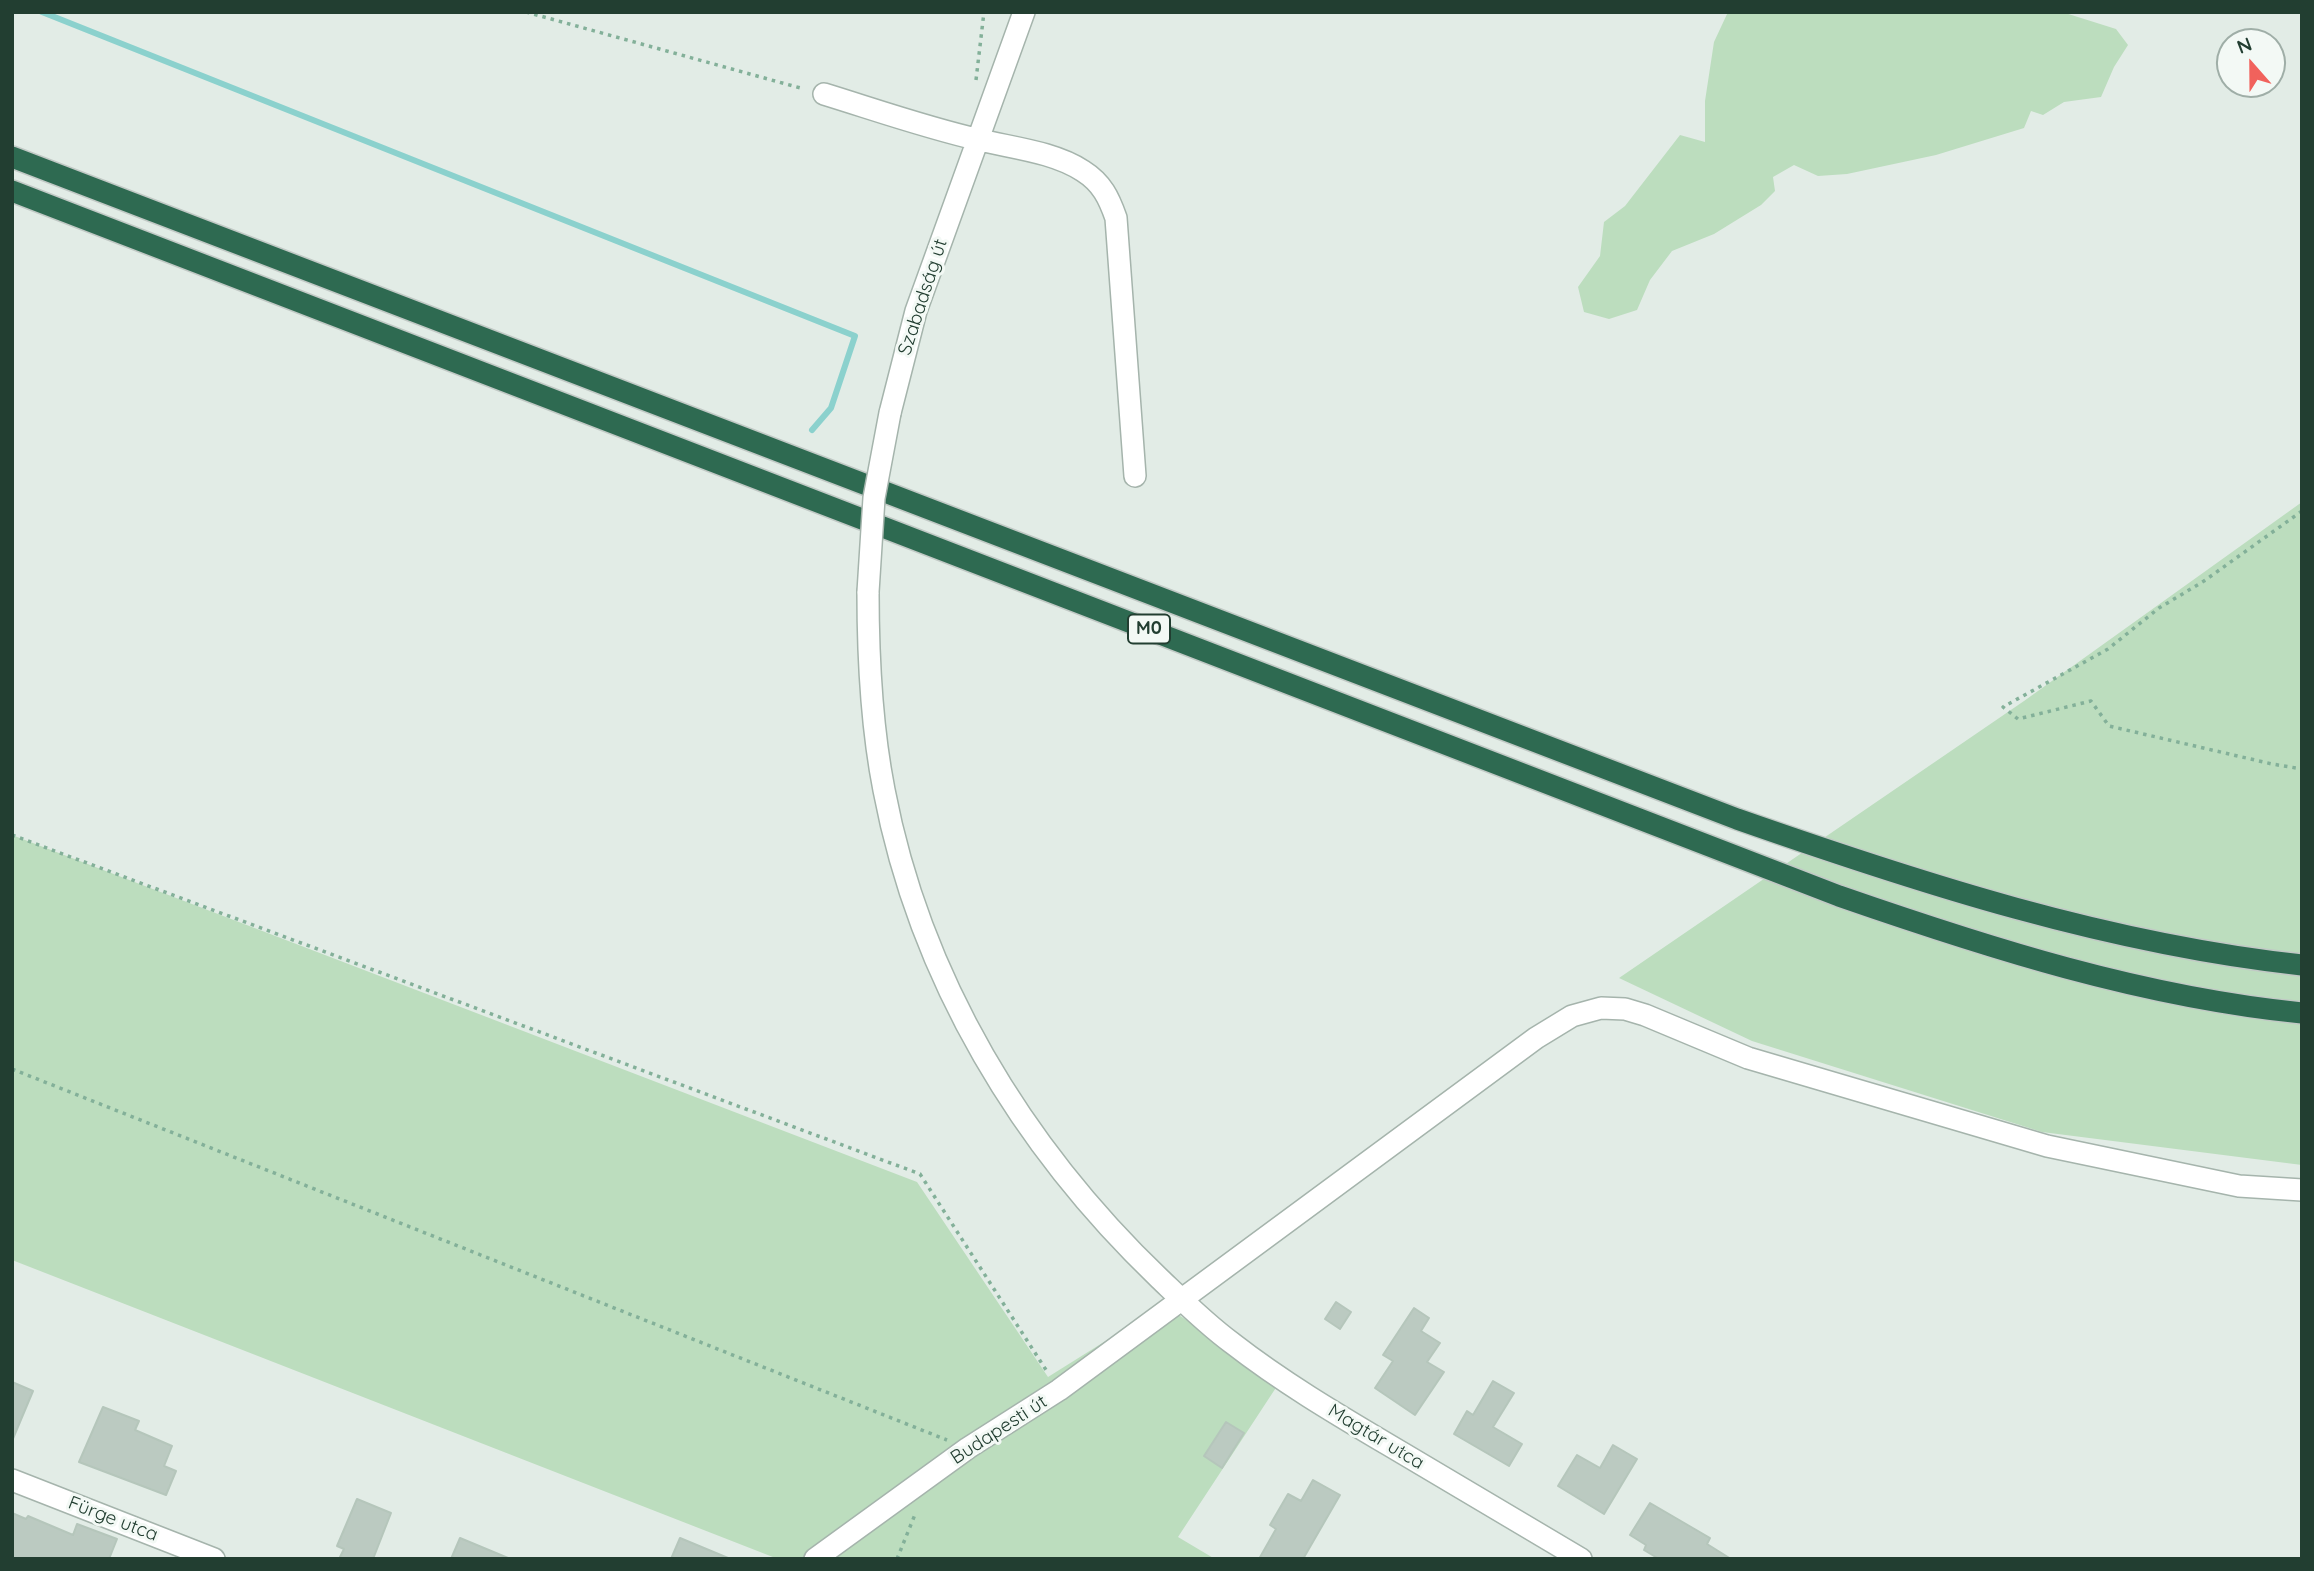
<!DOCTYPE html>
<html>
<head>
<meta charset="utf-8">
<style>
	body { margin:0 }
	#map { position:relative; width:2314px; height:1571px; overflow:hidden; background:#e2ece6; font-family:Quicksand,sans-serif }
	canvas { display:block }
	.frame { position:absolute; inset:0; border:14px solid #223e31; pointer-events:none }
	.north { position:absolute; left:2216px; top:28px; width:70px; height:70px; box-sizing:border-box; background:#f3f9f5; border:2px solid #9faea7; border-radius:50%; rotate:339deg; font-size:19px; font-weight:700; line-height:28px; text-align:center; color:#223e31 }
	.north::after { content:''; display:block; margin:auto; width:24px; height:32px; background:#f1625c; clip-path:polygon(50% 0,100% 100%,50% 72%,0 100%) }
</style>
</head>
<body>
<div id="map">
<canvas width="2314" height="1571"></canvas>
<div class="frame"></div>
<div class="north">N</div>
</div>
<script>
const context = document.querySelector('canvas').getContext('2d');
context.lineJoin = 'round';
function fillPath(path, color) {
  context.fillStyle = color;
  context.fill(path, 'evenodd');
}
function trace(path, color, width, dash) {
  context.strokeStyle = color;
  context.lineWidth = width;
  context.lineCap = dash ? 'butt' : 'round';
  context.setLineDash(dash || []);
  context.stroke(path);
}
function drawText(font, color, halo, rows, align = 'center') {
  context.font = font + ' Quicksand,sans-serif';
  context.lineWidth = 6;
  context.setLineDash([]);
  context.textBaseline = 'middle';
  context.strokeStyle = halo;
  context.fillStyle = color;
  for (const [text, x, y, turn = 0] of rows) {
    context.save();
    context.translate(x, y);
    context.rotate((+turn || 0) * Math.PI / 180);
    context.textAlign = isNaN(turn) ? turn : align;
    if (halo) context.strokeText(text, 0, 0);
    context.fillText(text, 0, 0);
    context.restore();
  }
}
const green = new Path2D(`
	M1728,12h334l54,17 12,16 -14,22 -13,30 -37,5 -21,13 -12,-4 -7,17 -88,27 -89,19 -29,2 -24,-11 -21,12 2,14 -14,14 -47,29 -42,17 -22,29 -13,30 -28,9 -25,-7 -6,-25 22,-31 4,-34 21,-16 55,-71 25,7v-41l9,-59z
	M2302,502v663l-260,-33 -290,-91 -133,-63 405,-277z
	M12,835l905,347 131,195 115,-72 118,75 -103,157 37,22h-437l-766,-299z`);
const stream = new Path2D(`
	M42,12l813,324 -24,72 -19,22`);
const building = new Path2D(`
	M1336,1302l15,10 -11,17 -15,-10z
	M1414,1308l15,10 -8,13 19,12 -13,19 17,10 -29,43 -40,-27 18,-27 -10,-6z
	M1493,1381l21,12 -21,34 29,17 -13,22 -55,-32 13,-23 6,4z
	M12,1382l21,9 -21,50z
	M103,1407l36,14 -4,9 37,16 -8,20 12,5 -10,24 -87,-33z
	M1226,1422l18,11 -22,35 -18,-12z
	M1613,1445l24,14 -33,55 -46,-28 19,-31 23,13z
	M1313,1480l27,15 -37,64h-44l17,-30 -6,-4 18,-31 13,7z
	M357,1499l34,14 -18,46h-34l5,-10 -7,-3z
	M1650,1503l60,35 -3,6 24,15h-72l-15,-9 2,-5 -16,-10z
	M12,1513l14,6 2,-3 45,19 4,-11 40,15 -8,20h-97z
	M460,1538l48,20v1h-57z
	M680,1538l48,20v1h-57z`);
const path = new Path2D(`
	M526,12l278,77
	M976,80l8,-68
	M2302,511l-98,70 -45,27 -51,41 -105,58 15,12 73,-18 18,25 163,38 30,5
	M12,835l908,339 128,199
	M12,1069l935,371
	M897,1559l19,-47`);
const minor = new Path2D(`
	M824,94c52,16 103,34 156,46 33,8 74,12 103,31 19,12 26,27 33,47l19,258
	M890,413l26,-102 108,-299
	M868,592c0,67 3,132 16,198 36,189 138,357 276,489 23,22 46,45 72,64 54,42 113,76 172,111 59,35 118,70 177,105
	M12,1480l202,79
	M815,1559l153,-111 91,-58 477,-352 36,-22 29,-8 24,1 20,6 103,43 299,88 192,40 63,4`);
const highway = new Path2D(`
	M12,157l1725,662c183,64 371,125 565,146
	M12,191l1827,705c150,52 303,101 463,117`);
const minorBridge = new Path2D(`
	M868,592l6,-94 16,-85`);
const shields = [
	[1149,629,42]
];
const shieldNames = [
	["M0",1149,629]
];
const streetNames = [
	["Szabadság út",923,297,-72],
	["Budapesti út",999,1430,-33],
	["Magtár utca",1376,1437,31],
	["Fürge utca",113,1519,21]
];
fillPath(green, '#bcddbe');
trace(stream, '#8bd1cd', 6);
fillPath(building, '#bbcac1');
trace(building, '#b5c6bb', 2);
trace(minor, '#a5b4ac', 24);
trace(highway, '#c1c9c5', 24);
trace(path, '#83b099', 3.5, [3.5, 5]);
trace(minor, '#fff', 21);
trace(highway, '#2e6a51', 21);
trace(minorBridge, '#a5b4ac', 24, []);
trace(minorBridge, '#fff', 21);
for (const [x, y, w] of shields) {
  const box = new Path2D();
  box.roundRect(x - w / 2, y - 14.5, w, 29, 5);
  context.fillStyle = '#f3f9f5';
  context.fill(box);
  trace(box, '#223e31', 2);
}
drawText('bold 18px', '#223e31', null, shieldNames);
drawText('19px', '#223e31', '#f3f9f5', streetNames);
</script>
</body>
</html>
